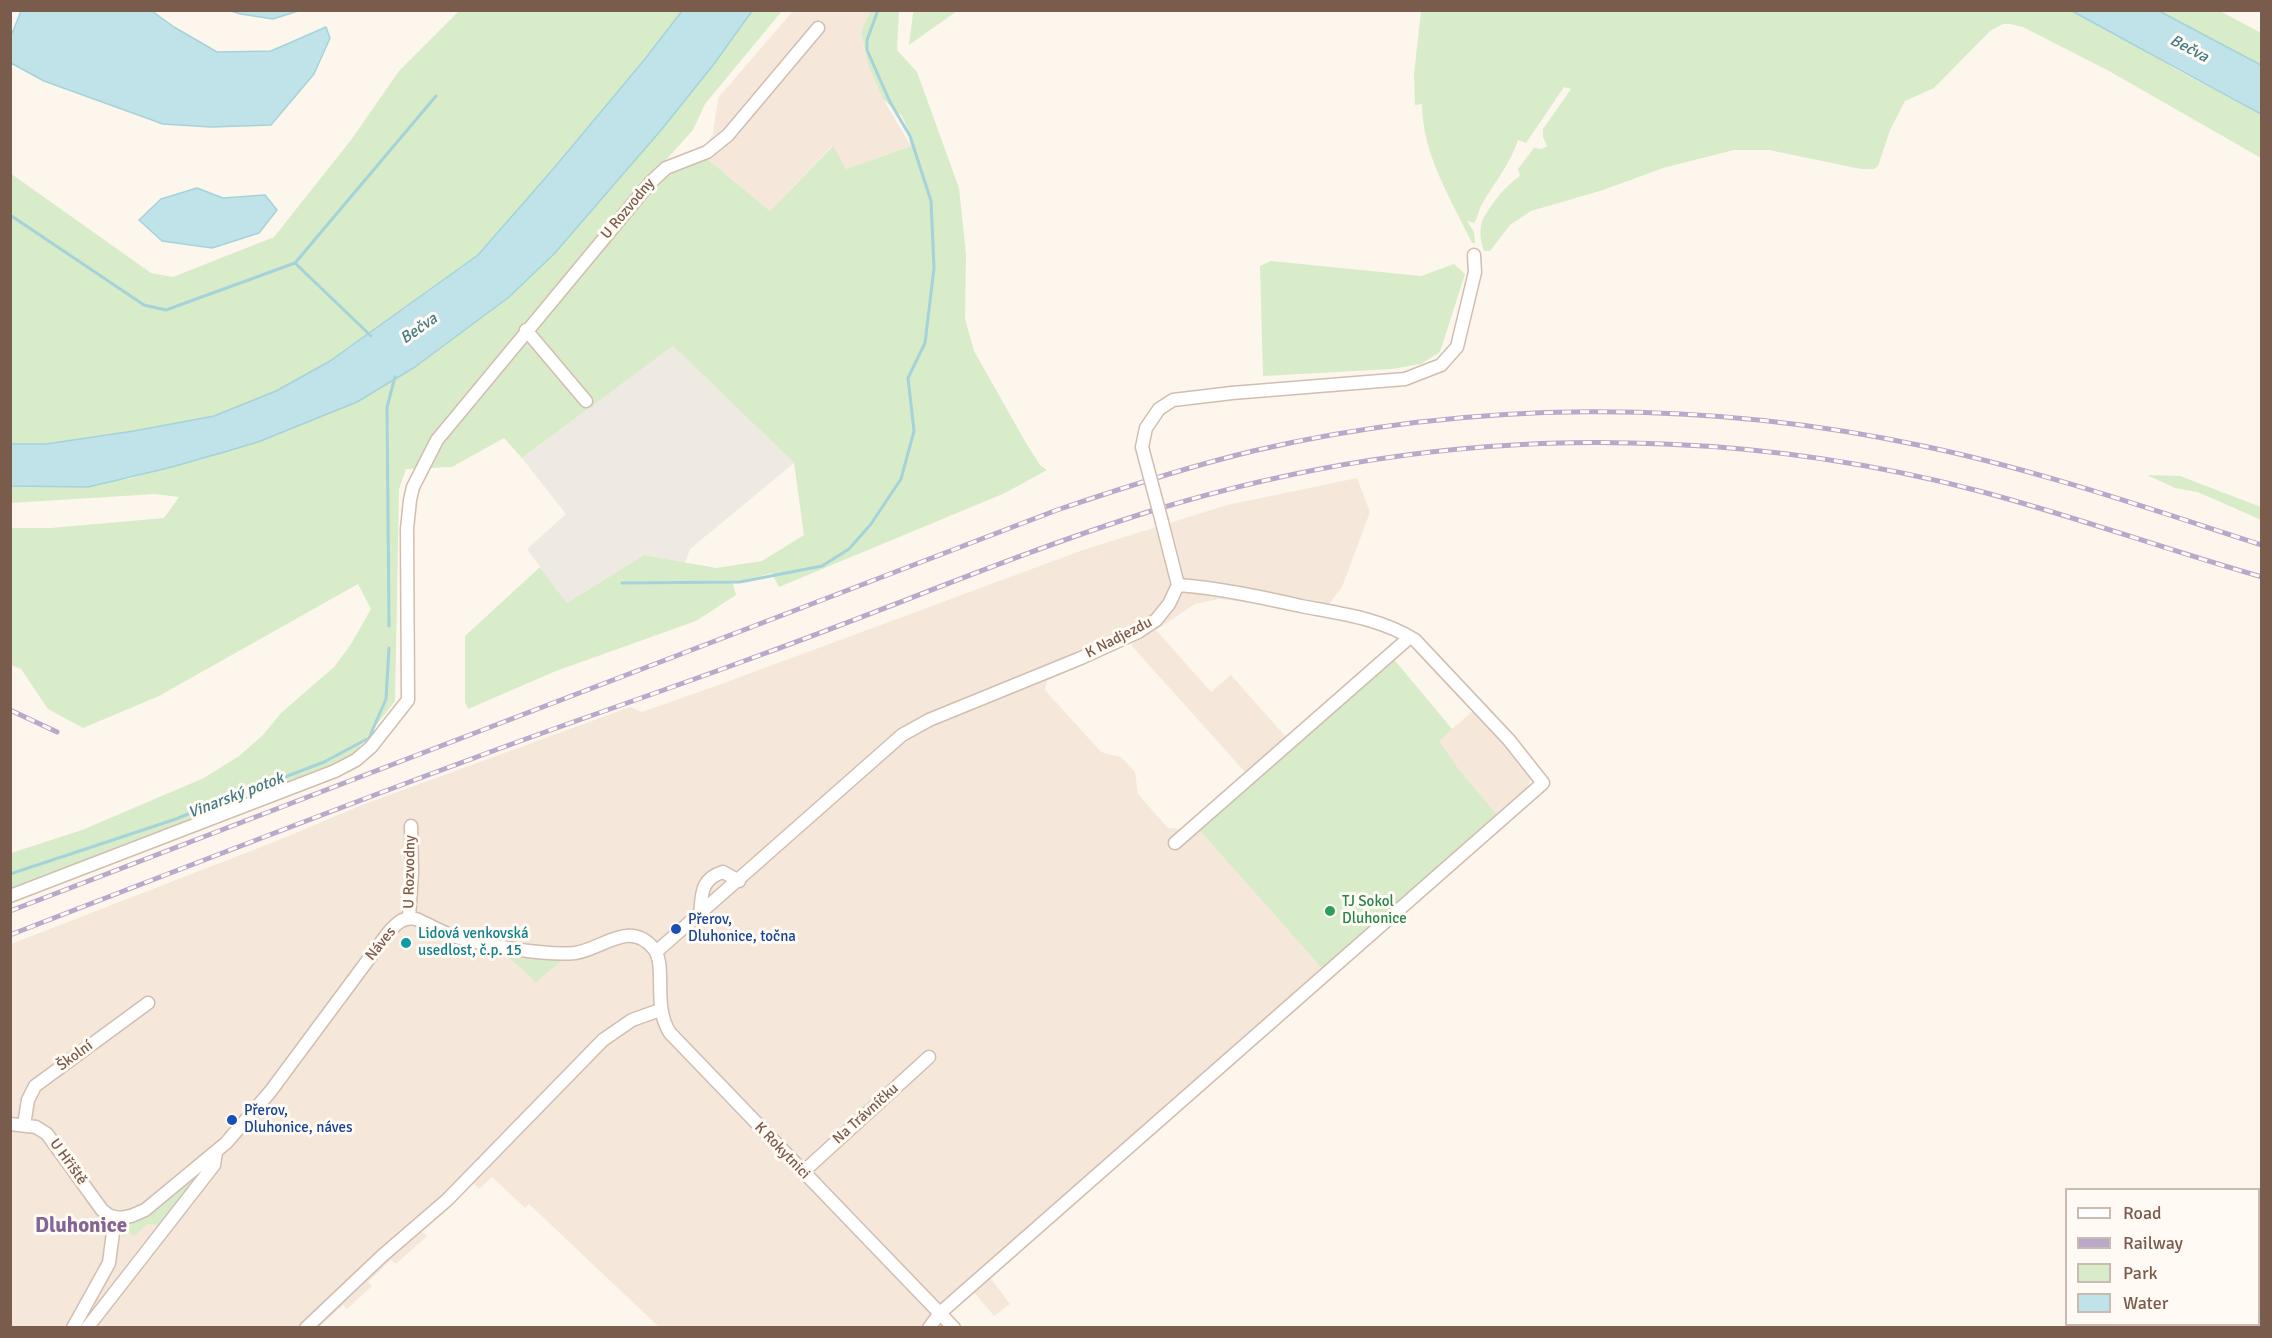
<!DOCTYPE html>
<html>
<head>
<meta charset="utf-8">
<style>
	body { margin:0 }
	#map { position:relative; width:2272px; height:1338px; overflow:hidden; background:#fdf6ec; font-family:Signika,sans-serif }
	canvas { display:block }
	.frame { position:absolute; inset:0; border:12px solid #7a5c4d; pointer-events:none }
	.legend { position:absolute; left:2065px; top:1188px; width:195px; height:138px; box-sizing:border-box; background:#fffaf3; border:2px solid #cabbb1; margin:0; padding:8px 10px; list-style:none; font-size:18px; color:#7a5c4d }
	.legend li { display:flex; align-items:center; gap:12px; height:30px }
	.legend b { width:30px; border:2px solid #cabbb1 }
</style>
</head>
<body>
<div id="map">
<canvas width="2272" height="1338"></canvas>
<div class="frame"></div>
<ul class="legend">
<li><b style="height:8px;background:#fff"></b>Road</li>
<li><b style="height:8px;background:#b9a8c9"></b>Railway</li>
<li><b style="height:16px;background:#d8ecc9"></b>Park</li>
<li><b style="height:16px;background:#bfe3e8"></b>Water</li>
</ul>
</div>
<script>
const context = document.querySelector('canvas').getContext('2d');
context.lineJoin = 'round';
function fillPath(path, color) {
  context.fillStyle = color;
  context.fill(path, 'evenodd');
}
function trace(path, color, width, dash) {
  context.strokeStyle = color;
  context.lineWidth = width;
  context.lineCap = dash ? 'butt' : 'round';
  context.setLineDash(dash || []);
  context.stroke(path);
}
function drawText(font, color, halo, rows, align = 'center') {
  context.font = font + ' Signika,sans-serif';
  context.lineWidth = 6;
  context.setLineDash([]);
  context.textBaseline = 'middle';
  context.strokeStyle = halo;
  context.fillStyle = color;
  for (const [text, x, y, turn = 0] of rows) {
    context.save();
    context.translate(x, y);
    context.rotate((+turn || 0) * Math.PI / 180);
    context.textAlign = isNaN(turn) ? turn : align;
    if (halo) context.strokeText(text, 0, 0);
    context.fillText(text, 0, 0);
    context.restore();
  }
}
const residential = new Path2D(`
	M793,11h77l-9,23 8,34 14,31 28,47 -65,23 -14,-23 -62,65 -65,-54 -3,-7 11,-16 5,-36z
	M1357,478l13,34 -28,75 -23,30 -57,-13 -43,-5 -24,5 -39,26 55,62 20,-17 61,69 99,-88 61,73 22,-19 56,65v6l-4,11 -542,477 26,35 -16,12 -27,-32 -37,32 12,11h-283l-130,-123 -4,4 -33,-31 -13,12 -8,-8 -50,50 6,5 -31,28 -5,-4 -23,22 4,4 -25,23 -4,-4 -24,22 -308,1v-384l268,-104 83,-35 268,-98 12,5 82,-29 359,-133 144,-45zM1135,641l-4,4 114,127 -64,57 -13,-1 -30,-34 -3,-22 -14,-15 -20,-5 -56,-62 2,-9z`);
const industrial = new Path2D(`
	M673,346l121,117 -104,86 -5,14 -41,-8 -77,48 -40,-54 39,-35 -44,-56z`);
const green = new Path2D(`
	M459,11h223l-37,48 -91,109 -76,87 -148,106 -54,30 -62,25 -80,15 -88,13h-35l-1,-271 141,100 22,4 101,-40 77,-97 48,-69z
	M752,11h30l-77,93 -12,26 -29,32 14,5 27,-10 65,54 63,-65 13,23 65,-23 -4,-19 -5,-11 -19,-17 -14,-31 -8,-35 9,-22h29l-2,39 20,22 42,116 7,66 -1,65 9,32 52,92 14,22 7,5 -42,23 -226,94 -7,-14 -39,10 3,12 -40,26 -140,50 -88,38 -3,-7v-66l75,-69 27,36 77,-48 72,13 46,-7 42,-26 -10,-72 -121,-117 -151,112 -18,-20 -52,29 -46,2 -7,20 -4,212 -42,54 -56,25 -286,109v-36l71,-23 122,-52 35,-22 24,-21 18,-22 53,-46 17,-23 20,-35 -13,-25 -199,112 -76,32 -35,-19 -27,-40 -10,-4v-137h40l113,-10 15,-21 -24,-3 -144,9v-17l117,-7 93,-26 37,-11 99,-40 58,-35 94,-70 45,-43 108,-125 52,-65z
	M916,11v-1l41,1 -48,34 4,-32z
	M1421,11h651l54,27 51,32 84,44v44l-152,-87 -86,-44 -13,-3h-7l-13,7 -56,57 -29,13 -15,29 -12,36 -4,3h-13l-92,-19h-35l-71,18 -60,22 -72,21 -21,14 -20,26h-6c-4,-9 -5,-23 -1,-32 8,-15 23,-34 37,-43l-2,-7 16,-21 8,1 5,-3 -4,-9v-8l28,-40 -7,-2 -38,56 -8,-3c-8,25 -25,44 -37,66 -3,6 -3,12 -7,17l-7,-2 7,11 1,11h-3c-21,-44 -50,-89 -50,-139l-7,1 -1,-31z
	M2159,11h61l41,22v32z
	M1271,261l150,15 33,-12 11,10 -25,78 -19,12 -29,5 -129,7 -3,-110z
	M2147,475l33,1 81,31v13l-45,-20 -19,-8 -22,-4z
	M1391,656l61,73 -13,12 20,29 39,46 -176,152 -126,-142z
	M506,953l59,5 -30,25 -5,-7 -26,-22z
	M207,1165l-47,60 -13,-1 -13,12 -6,-4 -4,5 -4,-4 5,-8 31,-16z`);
const water = new Path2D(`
	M21,11h131l22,16 43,25 54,-1 55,-24 4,11 -16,36 -43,51 -60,2 -48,-3 -119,-43 -33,-18v-27z
	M231,11v-1l67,1 -25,8 -32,-5z
	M682,11h70l-38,53 -52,65 -108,125 -45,43 -94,70 -58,35 -99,40 -37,11 -53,15 -80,19 -77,-1v-42h35l88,-13 80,-15 62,-25 54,-30 148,-106 76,-87 91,-109z
	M2072,11h87l102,54v49c-64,-34 -126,-69 -189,-103z
	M197,188l26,10 42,-3 12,15 -18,23 -47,15 -50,-7 -23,-21 22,-21z`);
const stream = new Path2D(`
	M10,215l134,90 22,5 129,-47 76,73
	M295,263l141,-167
	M622,583l118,-1 82,-16 27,-17 22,-25 30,-45 13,-48 -6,-53 17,-35 9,-75 -3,-67 -21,-65 -20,-34 -23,-52v-10l11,-30
	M389,626l-2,-219 8,-30
	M10,874l163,-54 151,-58 45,-24 17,-39 3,-51`);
const minor = new Path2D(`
	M526,330l60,71
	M1147,466l-5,-19 4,-19 13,-19 14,-9 59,-7 173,-14 36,-14 16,-18 18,-75 -1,-17
	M1175,843l235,-206
	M10,896l325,-125 21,-11 15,-13 37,-47 -1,-171 3,-29 3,-13 24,-47 213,-257 16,-15 41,-16 21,-17 90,-107
	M700,915c2,-20 0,-36 23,-43l16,9
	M409,918l3,-45 -1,-47
	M656,952l246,-217 27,-15 152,-62 57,-26 18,-12 13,-16 9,-19 -16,-63
	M10,1124l26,3 11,7 55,76 8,6 10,2 11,-2 14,-6 81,-67 44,-51 118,-159c8,-9 15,-17 28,-14 12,5 25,13 37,17 29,9 93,20 122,17 28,-4 55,-34 79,-4 13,17 -2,57 16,84l284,295
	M24,1125l4,-25 7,-14 113,-83
	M803,1172l126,-115
	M73,1328l36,-65 6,-46
	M87,1328l127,-163 2,-13
	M306,1328l76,-72 65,-56 156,-160 29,-20 28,-10
	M929,1328l11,-15 603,-530 -34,-43 -94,-100c-36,-22 -73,-26 -114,-34 -41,-9 -82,-18 -123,-21`);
const rail = new Path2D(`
	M10,710l47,22
	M10,911l1047,-401c65,-22 130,-43 196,-59 219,-51 450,-52 670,-5 115,24 227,63 339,99
	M10,935c155,-60 309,-120 464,-177 96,-36 193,-68 289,-104 130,-47 257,-102 388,-143 166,-51 340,-75 513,-67 106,4 212,20 315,47 95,25 188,59 283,86`);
const minorBridge = new Path2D(`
	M1147,466l15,56`);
const markers = [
	[1330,911,6,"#2e9e5b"],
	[676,929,6,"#1a4fb4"],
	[406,943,6,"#0f9aa8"],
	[232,1120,6,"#1a4fb4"]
];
const streetNames = [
	["U Rozvodny",628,209,-50],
	["K Nadjezdu",1119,638,-27],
	["U Rozvodny",410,872,-89],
	["Náves",381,944,-51],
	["Školní",75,1056,-36],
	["Na Trávníčku",866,1114,-42],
	["K Rokytnici",782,1151,46],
	["U Hřiště",68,1162,54]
];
const leisureNames = [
	["TJ Sokol",1342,902],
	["Dluhonice",1342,919]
];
const transitNames = [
	["Přerov,",688,920],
	["Dluhonice, točna",688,937],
	["Přerov,",244,1111],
	["Dluhonice, náves",244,1128]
];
const cultureNames = [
	["Lidová venkovská",418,934],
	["usedlost, č.p. 15",418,951]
];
const waterNames = [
	["Bečva",2189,49,28],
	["Bečva",419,329,-35],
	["Vinarský potok",236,796,-21]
];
const districtNames = [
	["Dluhonice",81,1226]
];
fillPath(residential, '#f5e8da');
fillPath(industrial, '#efe9e4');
fillPath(green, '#d8ecc9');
fillPath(water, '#bfe3e8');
trace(water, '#a5d3da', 1.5);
trace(stream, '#a5d3da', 3);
trace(minor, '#d1beb0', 15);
trace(minor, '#fff', 12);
trace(rail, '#b9a8c9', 5);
trace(rail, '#fffaf3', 3, [9]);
trace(minorBridge, '#d1beb0', 15, []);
trace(minorBridge, '#fff', 12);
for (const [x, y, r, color] of markers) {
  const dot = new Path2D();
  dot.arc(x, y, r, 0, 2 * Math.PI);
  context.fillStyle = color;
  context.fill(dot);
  trace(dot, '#fffaf3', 2);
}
drawText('15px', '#7a5c4d', '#fffaf3', streetNames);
drawText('15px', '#27864d', '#fffaf3', leisureNames, 'left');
drawText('15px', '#164399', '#fffaf3', transitNames, 'left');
drawText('15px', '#0d838f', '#fffaf3', cultureNames, 'left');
drawText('italic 16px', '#437c86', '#fffaf3', waterNames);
drawText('bold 21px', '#846695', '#fffaf3', districtNames);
</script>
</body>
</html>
